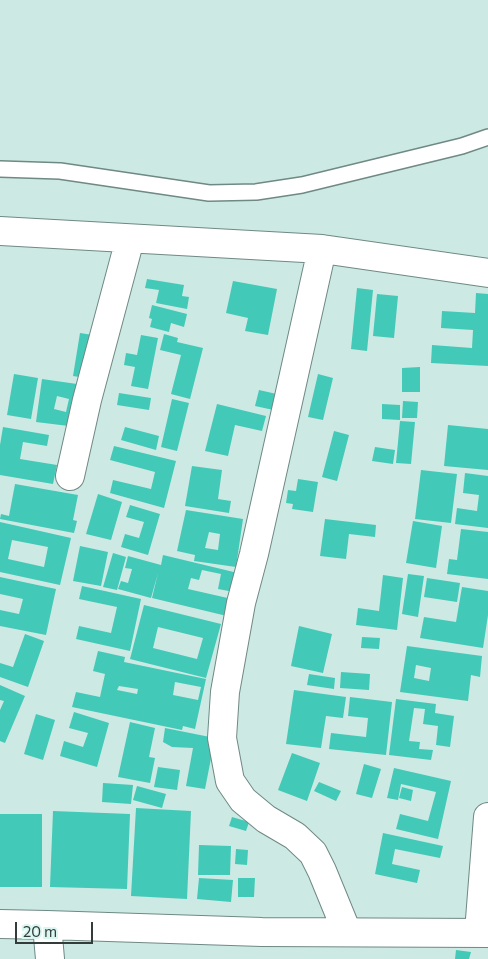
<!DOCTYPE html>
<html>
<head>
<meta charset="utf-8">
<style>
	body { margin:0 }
	#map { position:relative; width:488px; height:959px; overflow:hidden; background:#cde9e3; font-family:Commissioner,sans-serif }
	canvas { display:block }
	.scale { position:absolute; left:15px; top:922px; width:78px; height:22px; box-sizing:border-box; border:2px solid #323d3b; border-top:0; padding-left:6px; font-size:15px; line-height:18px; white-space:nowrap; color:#323d3b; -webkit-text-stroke:4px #daf6f1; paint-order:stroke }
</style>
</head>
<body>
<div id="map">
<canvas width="488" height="959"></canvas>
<div class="scale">20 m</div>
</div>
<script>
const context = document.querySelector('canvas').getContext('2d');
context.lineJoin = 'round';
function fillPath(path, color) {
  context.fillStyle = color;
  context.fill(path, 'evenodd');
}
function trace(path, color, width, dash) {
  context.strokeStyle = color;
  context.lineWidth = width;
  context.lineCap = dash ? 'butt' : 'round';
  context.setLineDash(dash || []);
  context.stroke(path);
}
const building = new Path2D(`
	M147,279l37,6 -2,11 7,1 -2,12 -31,-6 3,-13 -14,-2z
	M233,281l44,8 -9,46 -23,-4 3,-13 -22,-5z
	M357,288l16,2 -6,61 -16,-2z
	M476,293l12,1v72l-57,-3 1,-18 40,3 1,-18 -32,-2 1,-17 33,2z
	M377,294l21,2 -4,42 -21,-2z
	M152,305l35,9 -3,13 -13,-4 -2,9 -19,-5 2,-8 -3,-1z
	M80,333l19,3 -7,43 -19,-3z
	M164,334l14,4 -1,4 26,6 -13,51 -19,-5 10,-39 -21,-5z
	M141,335l17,3 -10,51 -17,-3 4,-19 -11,-2 2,-12 11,2z
	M420,367v25h-18v-24z
	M14,374l24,4 -7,41 -24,-4z
	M318,374l15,4 -10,42 -15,-3z
	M42,379l49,7 -6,42 -49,-6zM57,396l12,3 -3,13 -12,-3z
	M259,390l22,5 -3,16 -23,-5z
	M119,393l32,5 -2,12 -32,-5z
	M172,399l17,4 -12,48 -16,-4z
	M403,401l15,1 -1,16h-15z
	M217,404l49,12 -4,15 -27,-6 -7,31 -23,-5z
	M382,404l18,1v15l-18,-1z
	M400,421l15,1 -4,42 -15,-1z
	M448,425l40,4v41l-44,-4z
	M3,427l46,8 -2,11 -24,-4 -3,17 37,6 -4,19 -53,-9v-30z
	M125,427l34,9 -3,14 -35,-10z
	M334,431l15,4 -12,46 -15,-4z
	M114,446l62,15 -12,47 -54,-15 3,-13 38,9 4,-17 -45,-12z
	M375,447l20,3 -2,14 -21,-3z
	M192,466l30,4 -4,29 13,2 -2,12 -44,-7z
	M421,470l36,4 -6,49 -36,-4z
	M465,473l23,3v52l-33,-4 2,-16 20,3 2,-16 -16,-2z
	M298,479l20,3 -5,30 -21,-3 1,-5 -7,-1 2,-13 8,1z
	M15,484l63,11 -5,25 4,1 -3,12 -74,-14 1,-5 8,2z
	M98,494l24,8 -11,38 -25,-6z
	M130,505l30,9 -12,41 -27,-8 4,-13 14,4 5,-16 -18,-5z
	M186,510l57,9 -7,48 -42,-6 1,-6 -18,-4zM209,532l11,2 -2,16 -13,-2z
	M325,519l51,6 -1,12 -26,-3 -3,25 -26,-3z
	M413,521l29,5 -6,42 -30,-5z
	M0,522l71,16 -11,47 -60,-13zM12,540l36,7 -4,20 -36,-8z
	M461,529l27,3v47l-41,-5 2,-15 8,1z
	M80,546l28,6 -7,34 -28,-5z
	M113,553l13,4 -9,33 -14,-3z
	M163,555l79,19 -11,43 -79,-19 6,-25 -7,25 -33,-9 3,-8 7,2 4,-14 -7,-1 3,-12 33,9zM202,570l19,4 -3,15 16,3 -2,7 -44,-10 3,-11 8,2z
	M408,574l16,2 -6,41 -16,-3z
	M383,575l20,3 -6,52 -41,-5 2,-17 21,3z
	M0,577l56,12 -10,46 -46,-9v-16l19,4 4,-15 -23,-5z
	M427,578l33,5 -3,19 -33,-5z
	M82,586l59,13 -11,52 -54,-12 3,-13 32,7 6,-26 -38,-8z
	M462,587l26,4v24l-5,33 -63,-10 4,-21 32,5z
	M144,605l77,19 -15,54 -76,-19zM158,627l45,11 -6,21 -44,-11z
	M299,626l33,8 -9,39 -32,-7z
	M25,634l19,7 -16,46 -28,-10v-14l13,4z
	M362,637l18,1 -1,11 -18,-1z
	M407,646l75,10 -2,21 -9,-2 -3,26 -68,-9zM416,665l15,3 -2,13 -15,-3z
	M98,651l27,6 -1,5 82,17 -11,50 -12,-3 -1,4 -110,-23 4,-15 24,5 5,-23 -12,-3zM175,682l26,5 -3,13 -25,-5zM119,686l19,3 -1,5 -20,-4z
	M341,672l29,2 -1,16 -29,-2z
	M309,674l26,4 -1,11 -27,-4z
	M0,685l25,11 -20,47 -5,-2v-31l4,-9 -4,-1z
	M294,690l52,7 -3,21 -17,-2 -5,32 -35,-4z
	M350,697l42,5 -6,53 -57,-6 2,-16 35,4 2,-19 -20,-2z
	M396,699l40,5 -1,9 19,3 -4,31 -14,-2 2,-19 -15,-2 2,-15 -11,-1 -5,33 11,1 -1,7 14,1 -2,10 -42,-5z
	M74,712l35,11 -12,44 -37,-11 4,-15 19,6 5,-14 -19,-5z
	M36,714l19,6 -12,40 -19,-6z
	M130,722l25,6 -6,29 6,1 -5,25 -32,-6z
	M165,728l50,10 -10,51 -19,-3 7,-38 -21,-1 -9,-5z
	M292,753l28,10 -13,38 -29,-11z
	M364,764l17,5 -9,29 -16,-4z
	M158,767l22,3 -3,20 -23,-3z
	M394,768l57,13 -13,58 -42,-10 4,-15 28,7 8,-29 -35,-8 -3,16 -11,-2z
	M319,782l22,9 -5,10 -22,-10z
	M103,783l30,2 -2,19 -29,-2z
	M137,786l29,8 -4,14 -29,-8z
	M402,787l11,3 -2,11 -12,-3z
	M136,808l55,3 -4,88 -56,-3z
	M53,811l77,3 -3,75 -77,-2z
	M0,814h42v73h-42z
	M232,817l17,5 -3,9 -17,-5z
	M383,833l60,13 -3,12 -45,-9 -3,15 28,6 -3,13 -42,-9z
	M199,845l32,1 -1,29h-32z
	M236,849l12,1 -1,15 -12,-1z
	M199,878l34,2 -2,22 -34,-3z
	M238,878h17l-1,19h-16z
	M456,950l15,2 -2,7h-14z`);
const lane = new Path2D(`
	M0,169l60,2 149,22 47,-1 46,-7 160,-39 26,-9`);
const street = new Path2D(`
	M0,231l322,18 166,24
	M322,249l-68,305 -13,49 -16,89 -3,46 8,43 13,19 23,19 29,17 18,17 9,18 25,61
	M70,476l17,-76 43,-161
	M0,924l47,1 215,7 226,1
	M47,925l3,34
	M479,932l9,-115`);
fillPath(building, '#43c9b7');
trace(lane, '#6f8984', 18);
trace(street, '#6f8984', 30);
trace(lane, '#fff', 15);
trace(street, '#fff', 28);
</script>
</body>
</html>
